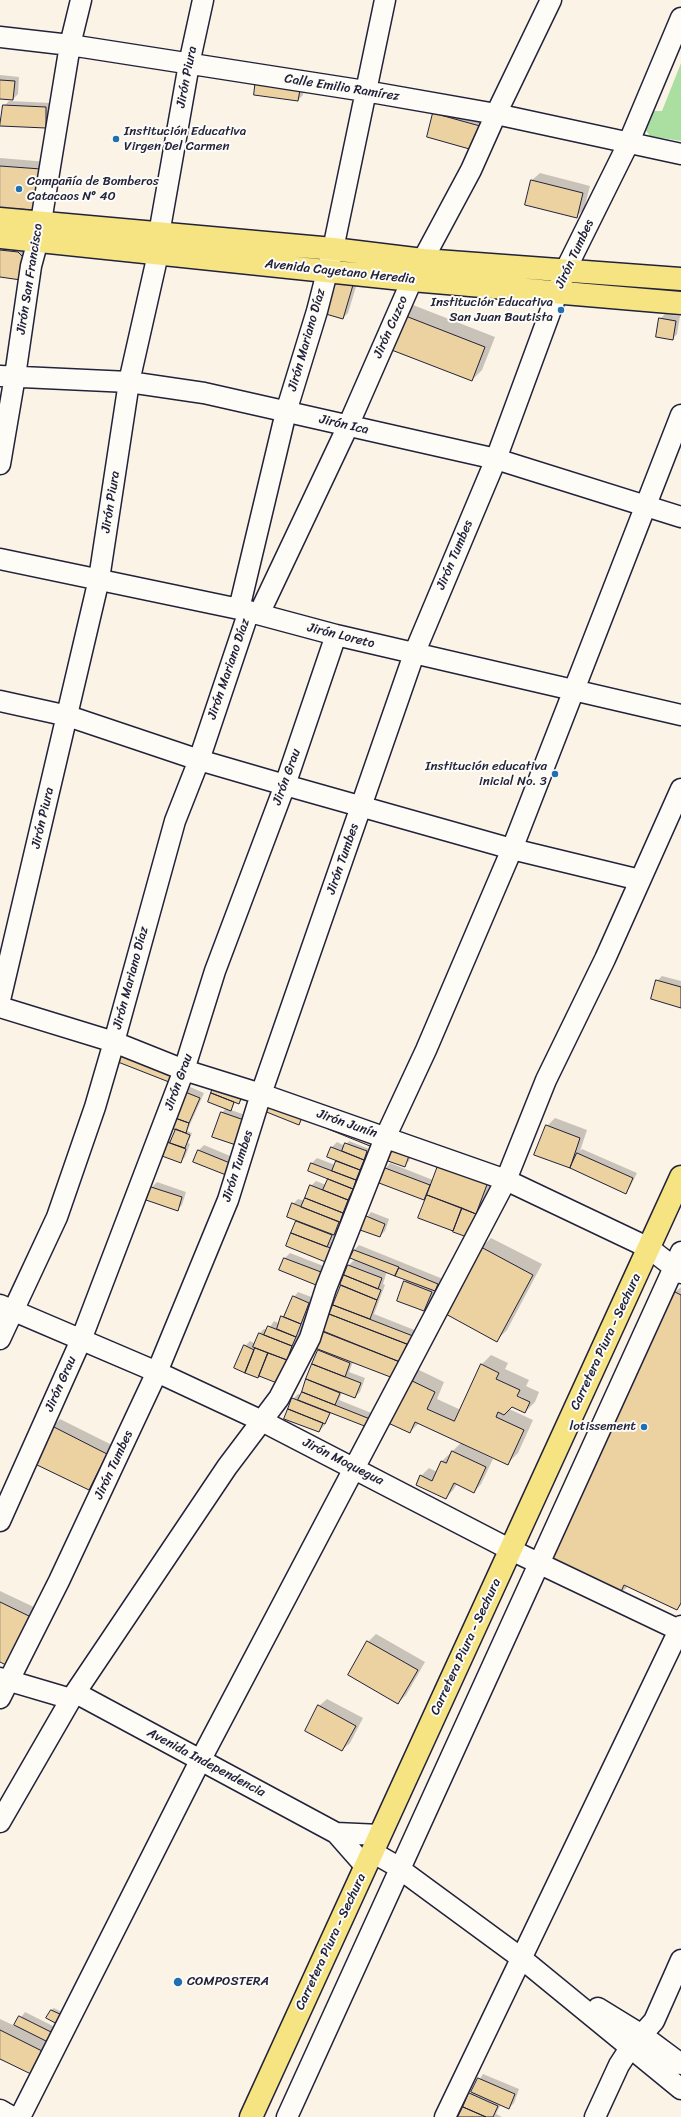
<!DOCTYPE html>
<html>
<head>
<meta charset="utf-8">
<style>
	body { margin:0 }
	canvas { display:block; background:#faf3e6 }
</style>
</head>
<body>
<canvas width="681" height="2117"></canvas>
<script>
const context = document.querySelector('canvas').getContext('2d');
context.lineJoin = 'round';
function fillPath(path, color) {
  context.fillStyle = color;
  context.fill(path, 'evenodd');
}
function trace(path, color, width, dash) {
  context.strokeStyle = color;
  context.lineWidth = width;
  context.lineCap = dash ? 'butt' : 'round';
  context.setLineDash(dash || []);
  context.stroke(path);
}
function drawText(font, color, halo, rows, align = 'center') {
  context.font = font + ' Sriracha,sans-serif';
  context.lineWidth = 4;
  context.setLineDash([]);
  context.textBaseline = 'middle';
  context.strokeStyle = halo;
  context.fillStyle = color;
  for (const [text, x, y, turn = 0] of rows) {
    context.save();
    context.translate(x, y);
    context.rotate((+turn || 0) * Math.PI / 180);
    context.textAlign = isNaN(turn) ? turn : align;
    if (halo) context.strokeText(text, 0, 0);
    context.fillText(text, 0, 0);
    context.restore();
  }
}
const green = new Path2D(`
	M681,63v78l-31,-5 -8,-11 8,-14h12z`);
const shadow = new Path2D(`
	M0,75l19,2 -1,17 -5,5 -13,-1z
	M257,79h48l-2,16 -5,5z
	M9,101l42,2v19l-5,5 -42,-21z
	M434,113l53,5 -7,23 -52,-5z
	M0,158l48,4 -48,45z
	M540,173l50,13 -6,23 -8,8 -44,-37z
	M0,243l32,8 -32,25z
	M358,280l-10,33 -5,5 -23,-6z
	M413,305l82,32 -13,33 -10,10 -69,-65z
	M665,314l15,2 -3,18 -5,5 -12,-20z
	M662,976l19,5v25l-24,-25z
	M216,1082l28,16 -5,5 -4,-1 -4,8 17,6 -8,23 -18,-26 4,-5z
	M190,1087l14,6 -17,38 5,2 -4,10 2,1 -5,13 -5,5 -17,-7 5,-13 6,-5 11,-45z
	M555,1118l32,12 -7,21 2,-2 55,24 -7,14 -5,5 -55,-25 -23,-41z
	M349,1141l20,8 -1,6 -23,61 -14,26 7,2 -5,13 -46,-11 10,-26 -4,-16 5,-5 7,2 6,-15 5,-5 10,4 3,-7 -20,-7 3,-8 5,-5 18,7 2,-5 -9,-4 4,-9 5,-5 8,4z
	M204,1145l31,13 -5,11 -31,-19z
	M414,1148l-5,13 -5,5 -15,-6z
	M390,1163l43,17 62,-6 -12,31 -16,31 -48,-19 7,-17 -46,-18 6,-14z
	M157,1182l29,10 -4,13 -5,5 -25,-23z
	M371,1212l18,7 -4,12 -5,5 -13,-19z
	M491,1238l51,26 -35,66 -10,10 -16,-92z
	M359,1245l84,34 -8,12 -6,14 -5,5 -19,-28 2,-3 -20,-8 -4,13 2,1 -11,29 43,17 -3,8 -82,-23 78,31 -9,23 -48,-8 -4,10 16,6 -5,14 -5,5 -13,-5 -3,8 35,14 -3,7 -40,-9 -7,14 -5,5 -26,-32 5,-5 3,1 20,-46 -5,-2 33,-82 6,-6 -1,-9z
	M290,1253l36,14 -5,12 -5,5 -35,-14 4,-12z
	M681,1287v318l-4,4 -49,-23 -9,9 -75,-36 131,-267z
	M298,1292l16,6 -32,79 -5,5 -41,-14 9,-22 5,-5 6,3 3,-10 5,-5 4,1 6,-9 6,3 14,-27z
	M491,1355l17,8 -3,6 24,11 -3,6 13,6 -4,10 -10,10 -13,-6 -3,3 24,11 -15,33 -10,10 -43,-19 -1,1 29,14 -12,25 -7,8 -17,-8 -4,6 -7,8 -25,-22 8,-8 8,4 5,-11 20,-19 -43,-19 -9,9 -23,-11 30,-52 27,13 -7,17 24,11 20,-45zM513,1393l10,5 -2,2z
	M60,1419l54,27 -18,35 -8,8 -35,-62z
	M0,1591l38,18 -38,52z
	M376,1634l49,28 -19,33 -8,8 -49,-28 19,-33z
	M327,1699l36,19 -13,25 -8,7 -23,-44z
	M54,2008l11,6 -4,8 -10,-12z
	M25,2012l34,17 -17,39 -42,-10v-39l15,7z
	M483,2074l36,15 -5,14 -5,5 -8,-4 -5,10 6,3h-46l5,-5 9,-18z`);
const building = new Path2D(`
	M256,78l45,6 -3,17 -44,-6z
	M0,80l15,1 -2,19 -13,-1z
	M3,105l43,2v21l-46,-2z
	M433,113l47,13 -7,24 -46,-13z
	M0,166l41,3 -6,41 -35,-2z
	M531,180l52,13 -6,25 -52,-13z
	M0,250l18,2 7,7 -4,21 -21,-3z
	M329,278l24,7 -10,34 -24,-7z
	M403,315l82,32 -13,34 -83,-32z
	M659,318l17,3 -3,19 -17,-3z
	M656,980l25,7v21l-30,-9z
	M122,1052l51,20 -4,10 -51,-20z
	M215,1082l28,11 -4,11 -28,-11z
	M185,1092l15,6 -11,25 -14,-5z
	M211,1093l23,9 -3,9 -23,-9z
	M268,1099l36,13 -5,13 -35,-14z
	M221,1112l23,8 -8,25 -24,-8z
	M175,1118l14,5 -3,10 -15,-5z
	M331,1122l42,17 -3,7 -42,-17z
	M546,1125l34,13 -10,30 -36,-13z
	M176,1129l14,6 -5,13 -15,-5z
	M167,1142l19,7 -5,14 -19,-7z
	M345,1143l22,8 -3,9 -22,-9z
	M394,1146l16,7 -5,14 -17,-6z
	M331,1147l33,13 -4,10 -33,-13z
	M198,1150l32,13 -4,12 -33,-13z
	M577,1153l56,25 -7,16 -56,-26z
	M336,1161l24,9 -4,10 -24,-9z
	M311,1163l45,17 -3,9 -45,-18z
	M439,1163l49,19 -12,32 -49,-19z
	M385,1168l45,17 -6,15 -45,-17z
	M328,1179l25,10 -5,11 -25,-10z
	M310,1185l38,15 -5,13 -38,-15z
	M151,1187l31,10 -4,14 -32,-11z
	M427,1195l35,13 -9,23 -35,-13z
	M305,1198l38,15 -3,9 -39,-15z
	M292,1203l47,19 -5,13 -47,-18z
	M462,1208l14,6 -9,23 -14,-5z
	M366,1216l19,8 -5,13 -20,-7z
	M296,1221l36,14 -5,12 -36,-14z
	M291,1233l42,16 -5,14 -42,-17z
	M481,1247l52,28 -36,67 -53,-29z
	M354,1250l45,17 -4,9 -45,-18z
	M284,1258l37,14 -5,13 -37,-15z
	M348,1265l34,13 -4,11 -34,-14z
	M399,1268l39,16 -3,7 -40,-15z
	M344,1275l37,15 -4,10 -37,-15z
	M404,1281l28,11 -8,19 -27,-10z
	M341,1285l36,15 -7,19 -37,-14z
	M675,1292l6,3v308l-4,7 -53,-25 -5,11 -76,-36z
	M293,1296l16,7 -8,21 -17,-7z
	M333,1305l80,31 -4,9 -80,-31z
	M329,1314l78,30 -7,18 -77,-31z
	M281,1316l20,8 -5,13 -19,-8z
	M268,1326l28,11 -4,9 -28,-11z
	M321,1331l79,31 -7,16 -78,-30z
	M259,1333l33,13 -5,14 -34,-13z
	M244,1345l10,5 -9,23 -11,-5z
	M255,1348l13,5 -10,25 -13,-5z
	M318,1350l32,13 -5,14 -33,-13z
	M268,1353l19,7 -10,23 -18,-7z
	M312,1364l49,19 -6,15 -49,-19z
	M481,1364l18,9 -3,6 24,11 -3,6 13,6 -5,11 -13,-6 -8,8 -6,-3 -2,5 28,13 -16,35 -93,-43 -5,11 -24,-11 20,-44 29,14 -8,17 27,12z
	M306,1379l34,14 -5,12 -33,-13z
	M302,1392l68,27 -3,8 -69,-27z
	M292,1398l38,15 -5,11 -37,-15z
	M288,1409l35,14 -4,9 -35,-13z
	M52,1426l55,28 -18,36 -56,-27z
	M452,1451l34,16 -12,26 -20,-10 -8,16 -30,-14 4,-10 12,6 9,-20 5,2z
	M0,1602l31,15 -23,49 -8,-4z
	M367,1641l51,29 -20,34 -50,-29z
	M318,1705l38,21 -14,25 -37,-20z
	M51,2010l13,6 -5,9 -13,-7z
	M19,2016l36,18 -5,9 -36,-18z
	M0,2030l46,23 -11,23 -35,-17z
	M478,2078l37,16 -6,15 -38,-17z
	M469,2093l29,13 -5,11h-7l-23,-10z
	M463,2107l23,10h-28z`);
const minor = new Path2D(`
	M0,37l70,8 295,46 131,23 185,40
	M0,376l129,6 75,11 292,66 185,58
	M0,464l15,-88 16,-110 7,-26 32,-195 11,-45
	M0,559l239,50 97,26 345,80
	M239,609l47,-197 31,-101 16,-62 52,-249
	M259,614l89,-188 64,-146 59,-110 25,-56 55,-114
	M0,701l68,15 131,44 86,25 227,64 128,31
	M0,1000l99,-421 30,-197 29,-128 1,-20 30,-170 14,-64
	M0,1007l114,35 70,28 77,24 245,86 143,68 32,25
	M0,1305l157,67 105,49 249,129 170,81
	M0,1339l57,-122 38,-110 19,-65 61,-221 24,-61 50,-149
	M0,1521l81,-181 103,-270 31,-99 70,-186 51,-150
	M0,1678l71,21
	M76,1693l260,140 29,33
	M0,1698l59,-117 98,-209 71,-172 33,-106 153,-440 82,-195 70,-190 62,-125 53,-126
	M0,1822l71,-123 156,-232 52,-69 31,-60 16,-50 59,-150 41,-88 86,-201 169,-434
	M336,1833l44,2
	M372,1852l21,12 128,94 160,131
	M598,2008l44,27 39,29
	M0,2110l12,7
	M20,2117l181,-358 305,-579 40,-100 59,-121 76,-170
	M287,2117l394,-865
	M445,2117l236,-491
	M595,2117l24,-52 11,-17 24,-27 27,-61`);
const major = new Path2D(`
	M0,219l333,30 90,11 258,19
	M0,237l412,43 269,23
	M251,2117l430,-940`);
const markers = [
	[116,139,4,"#1f6fb2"],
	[19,189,4,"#1f6fb2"],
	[561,310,4,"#1f6fb2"],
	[555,774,4,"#1f6fb2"],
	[644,1427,4,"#1f6fb2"],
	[178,1982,5,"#1f6fb2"]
];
const streetNames = [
	["Jirón Piura",187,77,-79],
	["Calle Emilio Ramírez",342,88,9],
	["Jirón Tumbes",575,254,-65],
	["Avenida Cayetano Heredia",340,272,6],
	["Jirón San Francisco",30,279,-81],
	["Jirón Cuzco",391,327,-66],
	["Jirón Mariano Díaz",307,340,-74],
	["Jirón Ica",344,425,13],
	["Jirón Piura",111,502,-81],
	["Jirón Tumbes",455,555,-67],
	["Jirón Loreto",341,636,14],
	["Jirón Mariano Díaz",229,669,-71],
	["Jirón Grau",287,777,-70],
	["Jirón Piura",43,818,-77],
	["Jirón Tumbes",343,859,-71],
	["Jirón Mariano Díaz",131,978,-75],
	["Jirón Grau",179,1082,-70],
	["Jirón Junín",347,1124,19],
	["Jirón Tumbes",238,1166,-72],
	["Carretera Piura - Sechura",606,1342,-65],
	["Jirón Grau",61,1384,-66],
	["Jirón Moquegua",343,1462,27],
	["Jirón Tumbes",114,1465,-65],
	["Carretera Piura - Sechura",466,1647,-65],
	["Avenida Independencia",206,1763,28],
	["Carretera Piura - Sechura",331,1942,-65]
];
const poiNames = [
	["Institución Educativa",124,132],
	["Virgen Del Carmen",124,147],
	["Compañía de Bomberos",27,182],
	["Catacaos Nº 40",27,197],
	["Institución Educativa",553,303,"right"],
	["San Juan Bautista",553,318,"right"],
	["Institución educativa",547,767,"right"],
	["inicial No. 3",547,782,"right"],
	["lotissement",636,1427,"right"],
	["COMPOSTERA",187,1982]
];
fillPath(green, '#abdfa2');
fillPath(shadow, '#0003');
fillPath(building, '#ecd1a1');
trace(building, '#22223b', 1);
trace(minor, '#22223b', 23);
trace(major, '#22223b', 25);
trace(minor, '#fdfcf7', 20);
trace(major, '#f6e381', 22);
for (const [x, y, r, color] of markers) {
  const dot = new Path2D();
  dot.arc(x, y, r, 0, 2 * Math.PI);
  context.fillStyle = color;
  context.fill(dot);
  trace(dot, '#fdfcf7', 1.5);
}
drawText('13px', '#22223b', '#fdfcf7', streetNames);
drawText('13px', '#22223b', '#fdfcf7', poiNames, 'left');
</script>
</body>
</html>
